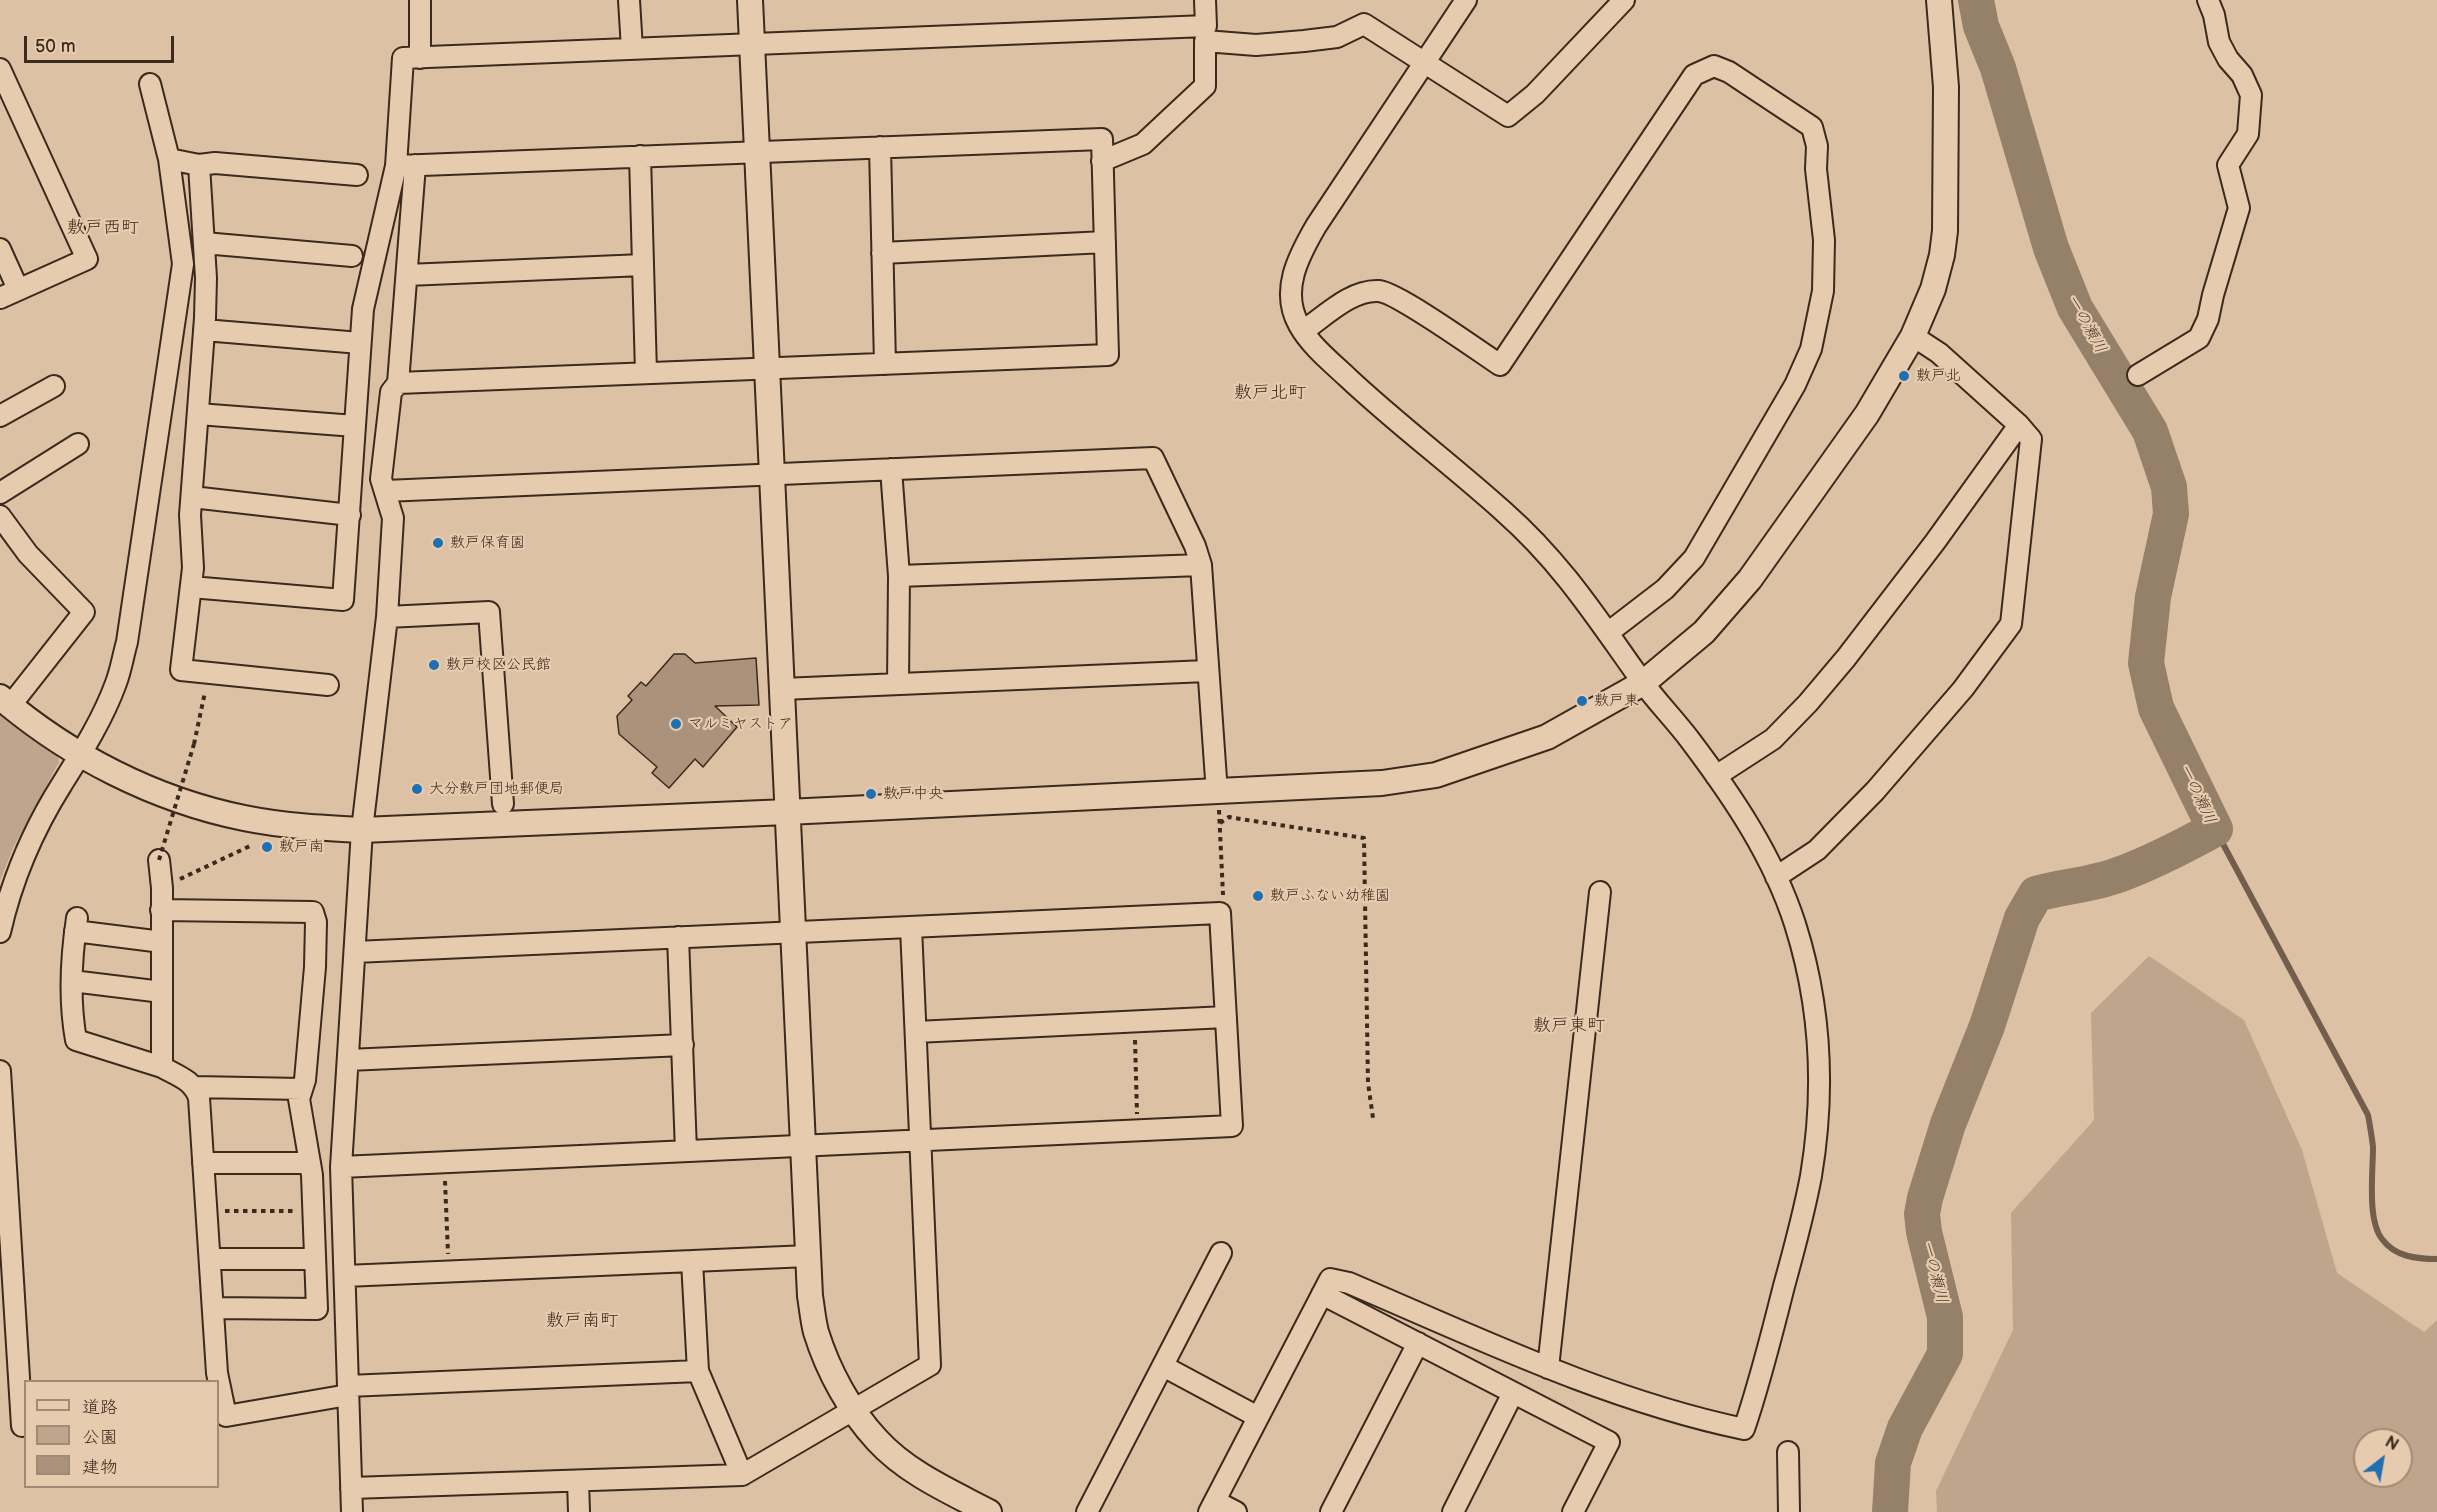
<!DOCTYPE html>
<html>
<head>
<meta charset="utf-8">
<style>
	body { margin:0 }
	#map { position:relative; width:2437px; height:1512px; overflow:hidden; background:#ddc1a5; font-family:"Balsamiq Sans","Klee One",sans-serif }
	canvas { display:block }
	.legend { position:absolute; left:24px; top:1380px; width:195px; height:108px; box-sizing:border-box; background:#e7cbae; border:2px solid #a28b74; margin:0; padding:8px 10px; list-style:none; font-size:18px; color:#3b2a1e }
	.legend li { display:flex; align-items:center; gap:12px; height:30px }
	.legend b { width:30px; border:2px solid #a28b74 }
	.north { position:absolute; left:2353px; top:1428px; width:60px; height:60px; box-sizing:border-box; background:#e7cbae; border:2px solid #a28b74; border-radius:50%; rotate:31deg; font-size:16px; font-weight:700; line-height:24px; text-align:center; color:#3b2a1e }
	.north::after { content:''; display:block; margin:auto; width:21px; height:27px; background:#1f6fb2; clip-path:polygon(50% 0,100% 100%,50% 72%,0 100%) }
	.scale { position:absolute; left:24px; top:36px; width:150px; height:27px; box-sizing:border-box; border:3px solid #3b2a1e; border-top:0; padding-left:8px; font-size:18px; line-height:21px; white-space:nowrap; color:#3b2a1e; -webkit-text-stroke:4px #e7cbae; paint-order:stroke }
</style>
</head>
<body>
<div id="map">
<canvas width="2437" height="1512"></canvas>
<ul class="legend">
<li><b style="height:8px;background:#e7cbae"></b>道路</li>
<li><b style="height:16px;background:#bfa58c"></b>公園</li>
<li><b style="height:16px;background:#ab927b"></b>建物</li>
</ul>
<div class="north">N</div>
<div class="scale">50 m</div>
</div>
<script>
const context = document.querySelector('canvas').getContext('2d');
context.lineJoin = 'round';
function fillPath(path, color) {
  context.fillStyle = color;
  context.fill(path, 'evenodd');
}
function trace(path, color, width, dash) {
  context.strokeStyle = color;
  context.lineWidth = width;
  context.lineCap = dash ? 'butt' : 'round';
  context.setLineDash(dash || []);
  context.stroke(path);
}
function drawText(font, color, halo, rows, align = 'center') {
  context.font = font + ' "Balsamiq Sans","Klee One",sans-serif';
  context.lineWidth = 4.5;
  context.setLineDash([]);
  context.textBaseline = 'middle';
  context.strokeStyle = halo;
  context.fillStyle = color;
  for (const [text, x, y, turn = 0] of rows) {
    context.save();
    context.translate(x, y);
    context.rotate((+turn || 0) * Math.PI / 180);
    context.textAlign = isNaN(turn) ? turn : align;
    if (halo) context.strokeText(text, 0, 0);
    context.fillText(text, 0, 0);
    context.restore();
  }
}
const green = new Path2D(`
	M0,713l58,43 1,6 -46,86 -13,33z
	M2149,956l95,64 58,130 35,123 87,59 13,-12v192h-500l-1,-21 77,-161 -2,-117 83,-93 -3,-107zM2365,1440h36v36h-36z`);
const stream = new Path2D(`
	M2215,829l153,286c2,11 4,22 5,32 0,25 -6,73 9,92 13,18 35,20 55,20`);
const river = new Path2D(`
	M1890,1512l3,-49 12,-35 40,-74v-37l-21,-85 -2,-18 3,-16 23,-74 39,-98 35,-108 14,-24c27,-8 56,-9 82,-19 34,-12 66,-29 97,-46l-59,-121 -10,-45 7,-66 18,-83 -2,-27 -19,-56 -75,-123 -24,-60 -53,-180 -17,-42 -5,-26`);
const building = new Path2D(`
	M674,654h11l10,9 61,-5 3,47 -44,1 22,21 -34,40 -8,-8 -26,29 -17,-15 5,-6 -38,-33 -2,-18 15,-16 -4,-4 13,-14 5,4z`);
const path = new Path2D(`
	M194,744l11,-52
	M1219,810l4,85
	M1220,823l9,-6 5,1 130,20 4,245 5,35
	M180,879l70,-33
	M1135,1040l2,74
	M445,1181l3,73
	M225,1211h71`);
const minor = new Path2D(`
	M629,0l3,49
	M420,58v-58
	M0,69l87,190 -87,39
	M880,147l5,217
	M640,156l6,217
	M169,159l30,6 7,113 -1,40 -15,197 3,53 -12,102 147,15
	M1102,161l41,-17 62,-58v-45l51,4 48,-4 33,-4 27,-13 144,92 27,-22 89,-94
	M199,165l16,-2 142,12
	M396,166l706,-27 6,216 -710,28
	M204,243l148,13
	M0,249l18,40
	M882,253l223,-11
	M407,275l236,-10
	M204,330l156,13
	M1303,331c21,-14 48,-42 76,-40 19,2 100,60 121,74l194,-290 20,-9 15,6 83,55 5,19 -1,23 8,71 -1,51 -12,58 -16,36 -101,173 -29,31 -56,43
	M2138,375l61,-37 9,-19 5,-24 26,-87 -11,-43 20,-31 3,-39 -9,-20 -14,-16 -9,-17 -5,-27 -6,-15
	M198,414l157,12
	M0,416l54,-30
	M891,469l8,107 -1,108
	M385,491l768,-33 42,88 6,19 15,214
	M0,493l78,-49
	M192,497l158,18
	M0,516l28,38 56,58 -74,94
	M899,576l302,-11
	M191,587l152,13 20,-291 33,-143 7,-108 803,-32 -1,-26
	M387,617l102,-5 14,192
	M782,689l425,-18
	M1716,776l57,-37 35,-36 38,-45 89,-116 84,-117 -80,-72 -26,-17
	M159,860l3,28v179c16,9 31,13 37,31l18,275 9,43 122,-21
	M1776,877l41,-27 58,-59 88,-102 48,-65 20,-185 -12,-14
	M161,910l152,2 3,10 -1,45 -10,113 -6,19 13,76 5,134 -104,-1
	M77,918c-6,40 -8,83 -1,122l86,27
	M75,931l87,11
	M0,932c12,-53 33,-102 62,-148 20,-32 41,-65 54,-101 5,-13 7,-27 11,-41l56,-378 -14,-105 -19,-75
	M678,937l8,214
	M72,981l90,11
	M916,1032l310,-15
	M348,1060l335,-15
	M0,1071l22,355
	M195,1087l107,2
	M203,1163h107
	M341,1167l891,-41 -12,-213 -865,39
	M210,1259h105
	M692,1261l6,110 44,104
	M345,1276l463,-20
	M1322,1294l287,148 -36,70
	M1163,1366l95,51
	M1548,1368l52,-476
	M348,1386l350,-15
	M1788,1452l1,60
	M578,1481l1,31
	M351,1488l391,-13 188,-110 -19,-438
	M1215,1501l21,11
	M352,1512l-11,-345 21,-337 25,-213 6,-99 -12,-39 10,-87 7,-9 17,-218
	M1087,1512l134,-259
	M1209,1512l121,-233 19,4c129,55 257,117 395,146 16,-47 28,-95 40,-143 10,-36 20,-73 27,-110 14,-84 10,-170 -16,-252 -22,-68 -62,-127 -105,-184 -15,-20 -34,-39 -49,-60 -45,-63 -79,-117 -138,-169 -51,-46 -106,-87 -156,-134 -16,-15 -37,-32 -48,-52 -19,-34 -1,-68 17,-99l150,-226
	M1331,1512l87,-169
	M1453,1512l60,-119`);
const tertiary = new Path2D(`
	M750,0l60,1296c2,12 3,25 6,36 12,39 34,79 61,108 30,33 74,52 112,72
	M0,697c69,59 155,103 244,121 39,8 79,10 118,12l425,-18 595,-29 54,-8 111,-38 96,-54 61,-51 46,-53 117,-165 46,-78 20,-47 9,-34 3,-24 1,-144 -7,-87`);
const pathBridge = new Path2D(`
	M159,860l35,-116`);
const markers = [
	[1904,376,6,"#1f6fb2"],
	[438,543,6,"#1f6fb2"],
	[434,665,6,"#1f6fb2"],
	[1582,701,6,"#1f6fb2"],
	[676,724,6,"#1f6fb2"],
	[417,789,6,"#1f6fb2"],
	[871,794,6,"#1f6fb2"],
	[267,847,6,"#1f6fb2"],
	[1258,896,6,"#1f6fb2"]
];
const poiNames = [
	["敷戸北",1916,376],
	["敷戸保育園",450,543],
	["敷戸校区公民館",446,665],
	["敷戸東",1594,701],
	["マルミヤストア",688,724],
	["大分敷戸団地郵便局",429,789],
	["敷戸中央",883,794],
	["敷戸南",279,847],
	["敷戸ふない幼稚園",1270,896]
];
const waterNames = [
	["一の瀬川",2086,324,61],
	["一の瀬川",2197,794,65],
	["一の瀬川",1934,1272,76]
];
const quarterNames = [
	["敷戸西町",103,228],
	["敷戸北町",1270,393],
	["敷戸東町",1569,1026],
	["敷戸南町",582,1321]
];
fillPath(green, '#bfa58c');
trace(stream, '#715e4c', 6);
trace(river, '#95806a', 36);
fillPath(building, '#ab927b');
trace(building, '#3b2a1e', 1.5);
trace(minor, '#3b2a1e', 24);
trace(tertiary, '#3b2a1e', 28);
trace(path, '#3b2a1e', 4, [4.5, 4.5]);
trace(minor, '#e7cbae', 20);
trace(tertiary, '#e7cbae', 24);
trace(pathBridge, '#3b2a1e', 4, [4.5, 4.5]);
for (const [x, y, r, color] of markers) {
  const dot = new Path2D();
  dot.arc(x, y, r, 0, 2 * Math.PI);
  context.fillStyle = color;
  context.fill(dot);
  trace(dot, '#e7cbae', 2);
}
drawText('15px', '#3b2a1e', '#e7cbae', poiNames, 'left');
drawText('italic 16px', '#4d3b2d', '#e7cbae', waterNames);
drawText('18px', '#3b2a1e', '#e7cbae', quarterNames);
</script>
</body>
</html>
